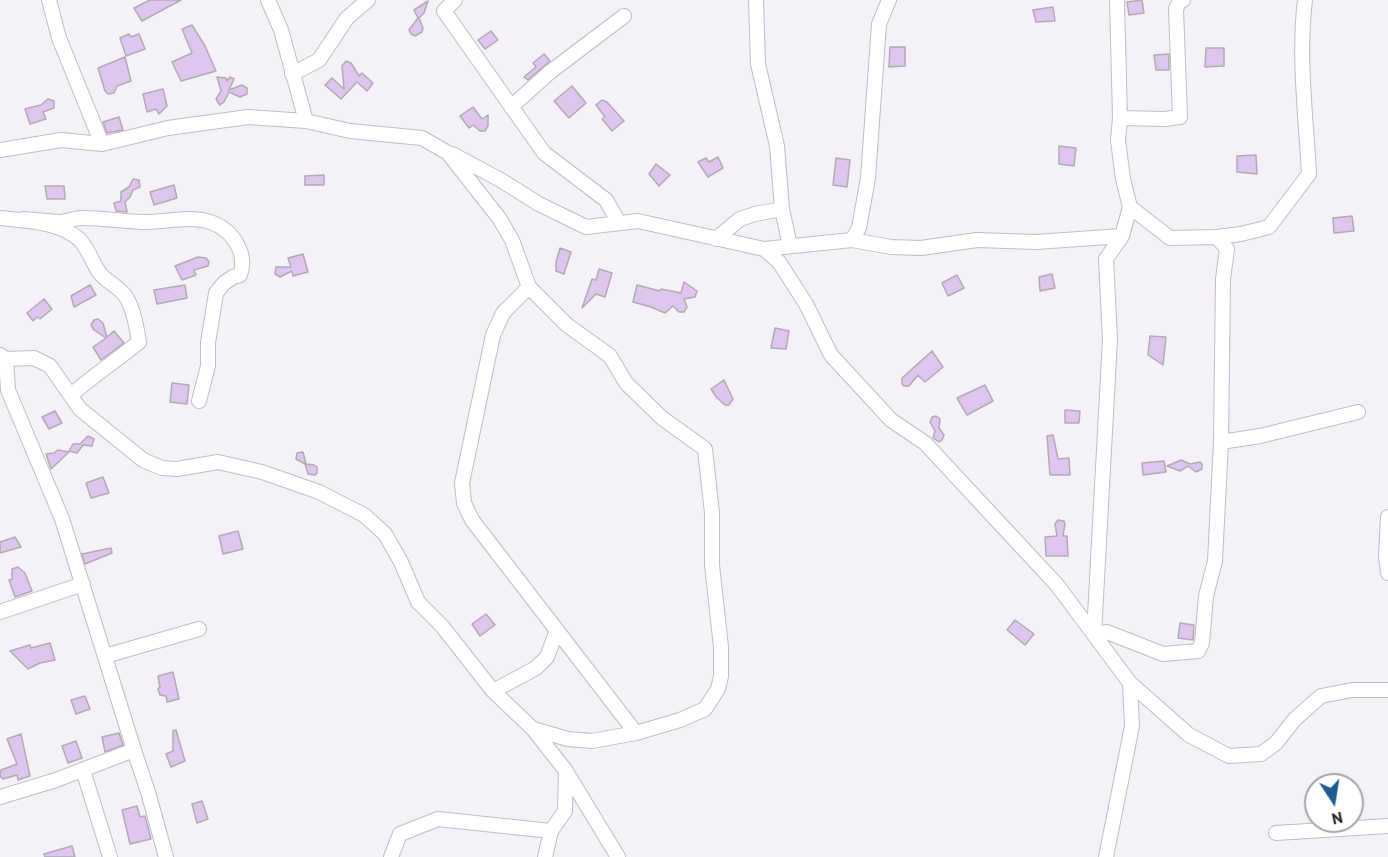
<!DOCTYPE html>
<html>
<head>
<meta charset="utf-8">
<style>
	body { margin:0 }
	#map { position:relative; width:1388px; height:857px; overflow:hidden; background:#f5f1f8; font-family:"PT Sans",sans-serif }
	canvas { display:block }
	.north { position:absolute; left:1304px; top:773px; width:60px; height:60px; box-sizing:border-box; background:#fff; border:2px solid #a4a3a5; border-radius:50%; rotate:168deg; font-size:16px; font-weight:700; line-height:24px; text-align:center; color:#1c1a1d }
	.north::after { content:''; display:block; margin:auto; width:21px; height:27px; background:#1e5b91; clip-path:polygon(50% 0,100% 100%,50% 72%,0 100%) }
</style>
</head>
<body>
<div id="map">
<canvas width="1388" height="857"></canvas>
<div class="north">N</div>
</div>
<script>
const context = document.querySelector('canvas').getContext('2d');
context.lineJoin = 'round';
function fillPath(path, color) {
  context.fillStyle = color;
  context.fill(path, 'evenodd');
}
function trace(path, color, width, dash) {
  context.strokeStyle = color;
  context.lineWidth = width;
  context.lineCap = dash ? 'butt' : 'round';
  context.setLineDash(dash || []);
  context.stroke(path);
}
const building = new Path2D(`
	M150,0h31l-39,21 -8,-13z
	M1142,0l2,13 -15,2 -2,-13z
	M428,1l-4,12 -5,5 4,10 -1,4 -7,4 -4,-2 -2,-4 9,-12 -4,-8z
	M1053,7l2,14 -19,1 -3,-12z
	M192,25l13,21 11,25 -35,10 -9,-19 20,-9 -10,-24z
	M491,31l7,9 -13,9 -7,-9z
	M129,34l2,3 8,-3 6,15 -19,7 -6,-18z
	M890,47h15v19l-16,1z
	M1206,48h18v18l-19,1z
	M544,54l6,7 -22,19 -4,-3 12,-10 -3,-4z
	M1169,54v16h-13l-2,-15z
	M125,57l6,24 -14,5 -3,7 -6,1 -3,-3 -7,-23z
	M346,61l5,2 8,13 3,-3 11,10 -6,8 -10,-9 -16,17 -16,-14 7,-7 12,11 -2,-23z
	M217,77l9,1 1,3 3,-4 4,2 -5,11 13,-5 5,3v6l-7,3 -11,-5 -5,10 -4,3 -4,-6 5,-8z
	M572,86l14,17 -17,15 -15,-17z
	M163,89l4,17 -8,8 -3,-5 -9,3 -4,-18z
	M48,99l6,2v7l-11,4 3,7 -16,5 -5,-15 16,-4z
	M602,100l5,2 17,19 -12,10 -10,-12 3,-2 -9,-12z
	M473,107l9,12 6,-4v11l-3,5h-5l-7,-6 -4,3 -9,-12z
	M119,117l4,13 -16,3 -4,-11z
	M1059,146l17,2 -2,18 -15,-2z
	M1256,155l1,19 -20,-2v-16z
	M718,157l5,11 -15,9 -10,-15 8,-4 3,4z
	M836,158l14,2 -3,27 -14,-2z
	M656,164l14,11 -11,11 -10,-12z
	M324,175v10h-19v-9z
	M133,179l6,1 1,7 -7,3 -3,7 -5,5 2,10 -11,-1 -2,-8 7,-2v-9l8,-5z
	M174,185l3,13 -23,7 -4,-13z
	M45,186h19l1,13h-18z
	M1352,216l2,15 -20,2 -1,-15z
	M560,248l11,4 -7,22 -8,-3v-9z
	M303,254l5,18 -15,4 -1,-5 -12,6 -5,-3 1,-7h15l-3,-9z
	M198,257l8,1 3,4 -1,4 -14,4 2,5 -14,5 -7,-14z
	M599,269l13,4 -7,24 -9,-3 -14,14 10,-29 4,1z
	M1052,274l3,14 -15,3 -1,-14z
	M957,275l7,13 -16,8 -6,-13z
	M684,282l13,9 -2,6 -11,2 3,8 -3,5h-5l-6,-6 -8,7 -14,-6 -18,-5 4,-17 23,6 1,-2 20,4z
	M90,285l6,10 -22,12 -3,-11z
	M185,285l2,13 -30,6 -3,-14z
	M44,299l8,10 -12,10 -3,-2 -4,4 -6,-8z
	M98,319l5,4 4,14 7,-6 10,12 -23,17 -8,-13 13,-9 -12,-8 -3,-5 3,-5z
	M775,328l14,3 -3,18 -15,-1z
	M1150,336l16,1 -3,28 -15,-10z
	M932,351l11,16 -18,15 -7,-7 -9,11h-5l-2,-2v-6z
	M724,380l9,19 -4,6h-4l-8,-7 -6,-9z
	M172,383l17,2 -2,19 -17,-2z
	M985,385l8,16 -26,14 -10,-17z
	M1065,410l15,1 -1,12h-14z
	M55,411l7,12 -13,6 -7,-12z
	M936,416l4,3 -1,9 5,7 -2,5 -3,2 -6,-4 2,-7 -5,-9 2,-5z
	M1053,435l5,24 11,-1 1,17h-20l-3,-39z
	M88,436l6,3 -2,7 -9,-1 -6,8 -8,-2 4,-7h7z
	M58,450l11,2 -18,17 -5,-15 8,-1z
	M303,452l3,12 8,1 3,2v6l-2,2 -7,-1 -3,-10 -9,-5 1,-6z
	M1181,460l9,4 10,-2 2,2v5l-6,3 -8,-6 -8,5 -13,-5z
	M1164,461l2,11 -23,3 -1,-12z
	M103,477l6,16 -18,5 -5,-15z
	M1058,520l6,1 1,3 -2,12h4l1,20h-22l-1,-19 12,-1 -2,-12z
	M238,531l5,18 -20,5 -4,-18z
	M15,537l6,10 -21,6v-11z
	M111,548l1,5 -27,11 -3,-10z
	M18,567l7,6 7,18 -17,6 -6,-17 3,-1v-10z
	M486,614l9,11 -15,11 -8,-12z
	M1015,620l19,14 -9,11 -18,-15z
	M1180,623l14,2 -1,15 -15,-2z
	M50,643l5,17 -15,3 -12,6 -18,-18 20,-6 1,3z
	M173,672l6,27 -12,3 -1,-6 -6,-1 -2,-6 2,-2 -2,-11z
	M85,696l5,13 -14,5 -5,-14z
	M176,730l9,31 -14,6 -5,-13 7,-3v-20z
	M119,733l4,12 -18,7 -3,-15z
	M21,734l9,42 -12,4 -1,-5 -14,4 -3,-3 1,-6 16,-6 -10,-25z
	M76,741l6,17 -14,5 -6,-17z
	M202,801l6,18 -11,4 -5,-19z
	M137,806l3,11 5,-1 6,23 -21,5 -8,-34z
	M72,846l3,11h-30l-1,-3z`);
const minor = new Path2D(`
	M49,0l10,38 43,106
	M268,0l13,30 25,91
	M455,0l-11,11 100,142 62,47 13,23
	M756,0l2,64 19,82 5,63 8,37
	M1117,0l3,118 -2,22 5,39 7,28 -8,29 -16,23 4,80 -16,295 13,-2 56,22 35,-3 4,-8 4,-47 9,-35 6,-119 2,-163 4,-30 -10,-12 -47,1 -40,-31
	M292,74l27,-14 28,-42 21,-18
	M511,107l39,-35 74,-56
	M1120,118l45,1 15,-2 -4,-108 4,-9h3
	M0,150l61,-10 41,4 66,-16 80,-11 58,4 44,10 72,7 7,4
	M452,154l47,25 40,25 47,23 52,-6 126,28 88,-9 7,-12 9,-50 11,-154 10,-24
	M0,218c26,3 59,3 80,22 9,10 12,22 19,32 7,10 21,15 27,25 7,10 11,32 13,45 -22,18 -46,34 -68,53
	M23,219c12,1 24,2 36,3 8,0 15,-4 23,-4 20,0 39,3 59,4 22,1 47,-7 69,0 22,7 38,31 30,53l-7,2 -9,6 -8,10 -8,50v23l-9,35
	M1217,237l24,-3 28,-7 40,-53c-3,-57 -11,-117 -4,-174
	M716,239l24,-20 15,-5 27,-5
	M852,240l39,7 30,1 56,-8 59,2 86,-6
	M764,249l15,13 27,42 25,51 60,65 34,23 132,142 73,98 2,43 -26,131
	M529,287l-26,26 -10,22 -31,148 2,20 8,17 164,213
	M0,355l6,4 2,31 54,129 72,231 14,42 18,65
	M6,359l28,-1 16,8 30,43 63,51 19,8 15,1 41,-7 44,10 57,20 45,23 21,19 16,28 17,40 24,24 51,65 40,38 35,10 24,2 44,-8 44,-13 25,-11 13,-20 3,-13v-29l-9,-82v-52l-7,-64 -43,-31 -36,-35 -16,-27 -43,-31 -38,-38 -17,-47 -13,-22 -51,-65 -26,-15
	M1221,442l39,-6 98,-24
	M1388,517l-2,39 2,17
	M0,612l83,-28
	M105,656l94,-27
	M1130,683l59,52 40,21 32,-2 15,-11 19,-24 26,-23 31,-6h36
	M493,691l43,-23 11,-11 10,-27
	M533,729l33,42 -1,40 -14,20 -6,26
	M83,770l27,87
	M567,773l51,84
	M0,797l56,-17 78,-30
	M1276,833l112,-7
	M391,857l9,-23 38,-15 113,12`);
fillPath(building, '#ddc5ed');
trace(building, '#b0acb2', 1.5);
trace(minor, '#c1bdc4', 16);
trace(minor, '#fff', 14);
</script>
</body>
</html>
